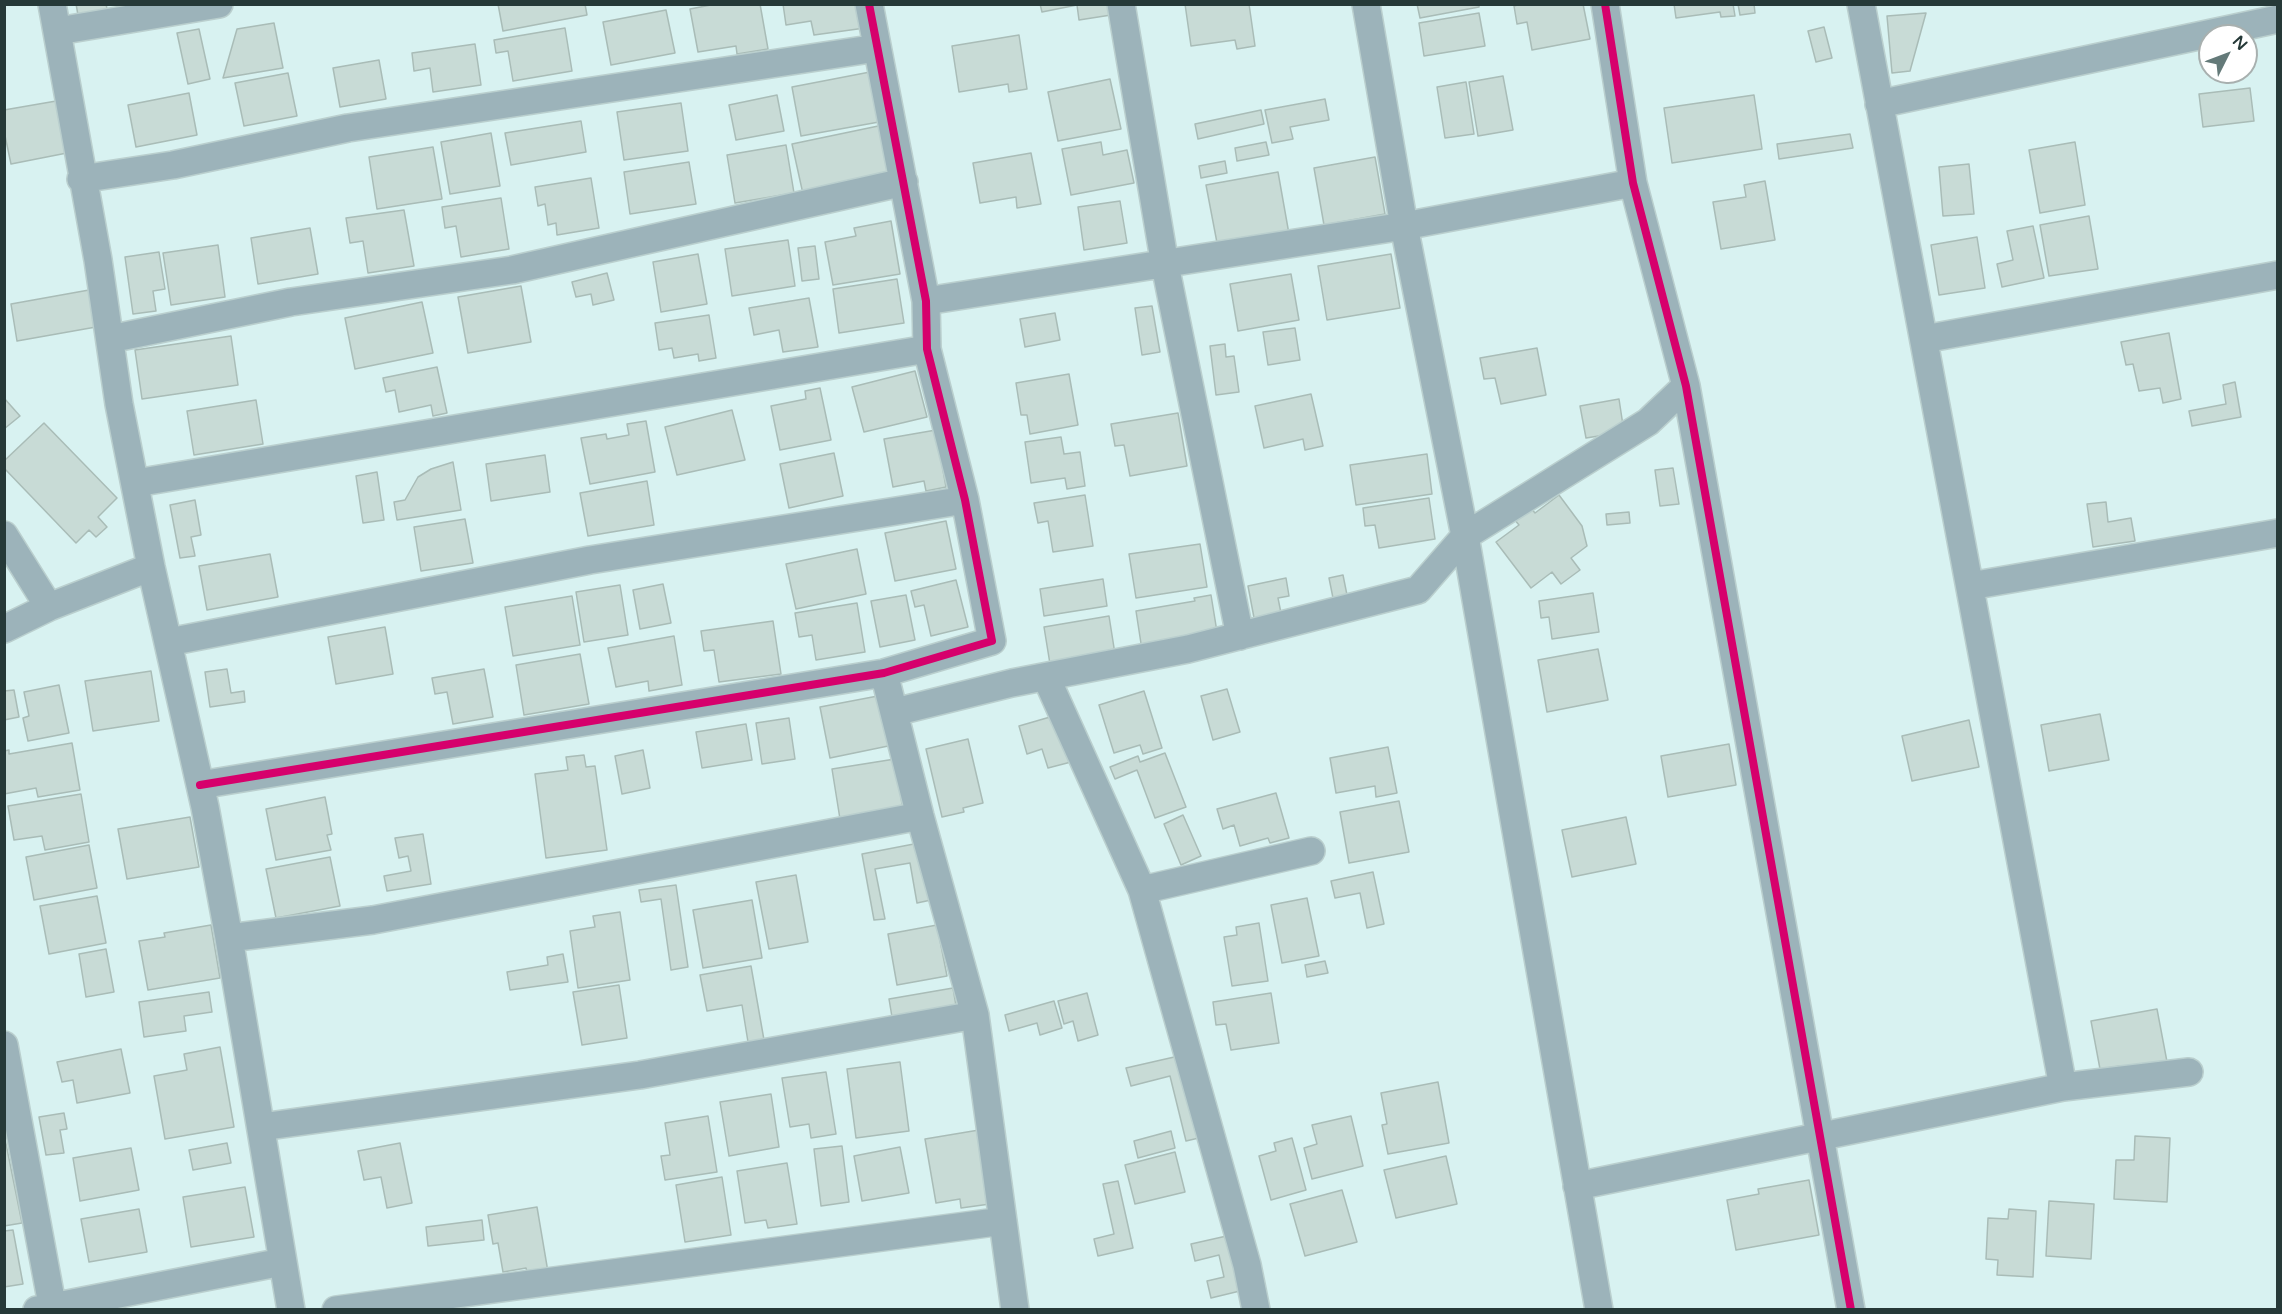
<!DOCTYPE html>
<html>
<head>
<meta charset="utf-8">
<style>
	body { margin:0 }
	#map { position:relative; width:2282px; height:1314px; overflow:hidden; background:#d8f2f1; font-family:"Varela Round",sans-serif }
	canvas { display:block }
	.frame { position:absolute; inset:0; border:6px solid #263938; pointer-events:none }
	.north { position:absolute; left:2198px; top:24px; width:60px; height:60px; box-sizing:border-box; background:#fff; border:2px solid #a8b0af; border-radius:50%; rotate:48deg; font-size:16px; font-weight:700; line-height:24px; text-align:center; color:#263938 }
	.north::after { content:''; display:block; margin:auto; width:21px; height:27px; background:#647a79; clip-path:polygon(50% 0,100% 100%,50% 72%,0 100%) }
</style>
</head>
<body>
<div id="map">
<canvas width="2282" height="1314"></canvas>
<div class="frame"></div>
<div class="north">N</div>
</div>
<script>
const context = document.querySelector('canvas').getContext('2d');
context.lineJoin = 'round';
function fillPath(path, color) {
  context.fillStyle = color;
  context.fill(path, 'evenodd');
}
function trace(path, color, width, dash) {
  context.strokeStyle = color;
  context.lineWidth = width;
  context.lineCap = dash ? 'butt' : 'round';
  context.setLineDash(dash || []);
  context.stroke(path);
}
const building = new Path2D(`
	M76,4h30l1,5 -29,6z
	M498,4h87l2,11 -84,16z
	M716,4h44l8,45 -31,5 -1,-8 -38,6 -8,-43z
	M783,4h78l4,24 -51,7 -3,-14 -25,4z
	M1040,4h69l2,11 -32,5 -2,-15 -35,7z
	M1185,4h64l6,42 -18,3 -2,-9 -44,6z
	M1417,4h62v3l-59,11z
	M1521,4h62l7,35 -58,11 -5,-28 -10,2 -3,-18z
	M1674,4h59l2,12 -14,1 -1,-5 -44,6z
	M1738,4h16l1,9 -15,2z
	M666,10l9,43 -64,12 -8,-43z
	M1479,13l6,33 -61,10 -5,-33z
	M1926,13l-16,58 -18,2 -5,-57z
	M274,23l9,45 -60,10 14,-49z
	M1824,27l8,31 -16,4 -8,-31z
	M565,28l7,43 -59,10 -5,-30 -12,2 -2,-13z
	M199,29l11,50 -22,5 -11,-51z
	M1019,35l8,54 -18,3 -1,-8 -49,8 -7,-46z
	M475,44l6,41 -48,7 -3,-24 -16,3 -2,-18z
	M379,60l7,39 -46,8 -7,-39z
	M870,72l9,50 -78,14 -9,-49z
	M288,73l9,43 -53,10 -9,-43z
	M1503,76l10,54 -35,6 -9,-54z
	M1110,79l11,50 -63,12 -10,-49z
	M1466,82l8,52 -29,4 -8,-51z
	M2250,88l4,33 -51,6 -4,-33z
	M189,93l8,42 -61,12 -8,-42z
	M777,95l7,36 -48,9 -7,-35z
	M1754,95l8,54 -90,14 -8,-55z
	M1325,99l4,21 -39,7 3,12 -21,4 -7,-33z
	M62,100l10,52 -61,12 -7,-33v-21z
	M681,103l7,48 -64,9 -7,-48z
	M1261,110l3,14 -66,15 -3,-15z
	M581,121l5,31 -75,13 -6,-32z
	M883,125l11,50 -91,19 -11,-50z
	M491,133l9,53 -50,8 -9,-52z
	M1850,134l3,14 -74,11 -2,-15z
	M1101,142l2,13 24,-5 7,33 -63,12 -9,-46z
	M1266,142l3,13 -32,6 -2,-13z
	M2075,142l10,63 -45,8 -11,-63z
	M786,145l8,48 -59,10 -8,-48z
	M433,147l9,52 -65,10 -8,-52z
	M1031,153l10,51 -24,4 -1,-11 -36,6 -7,-40z
	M1375,157l10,57 -61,11 -10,-57z
	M1225,161l2,12 -26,5 -2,-12z
	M689,162l7,42 -66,10 -6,-42z
	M1969,164l5,50 -31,2 -4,-49z
	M1278,172l11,62 -71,14 -12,-63z
	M591,178l8,50 -42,7 -1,-12 -8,2 -3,-21 -7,2 -3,-19z
	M1765,181l10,59 -54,9 -8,-47 33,-5 -2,-12z
	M501,198l8,51 -48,8 -5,-31 -11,2 -3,-21z
	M1120,201l7,42 -43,7 -6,-43z
	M404,210l10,56 -46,7 -5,-32 -13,2 -4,-25z
	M2089,216l9,53 -49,7 -9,-51z
	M891,221l9,53 -67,11 -8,-43 31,-6 -2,-8z
	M2033,226l11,52 -42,9 -5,-23 16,-4 -6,-29z
	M310,228l8,46 -60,10 -7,-46z
	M1977,237l8,51 -46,7 -8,-50z
	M788,240l7,46 -63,10 -7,-47z
	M218,245l7,52 -54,8 -8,-52z
	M815,246l4,33 -17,2 -4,-33z
	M159,252l6,37 -12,2 3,20 -23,3 -8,-57z
	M698,254l9,50 -46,8 -8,-50z
	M1391,254l9,54 -73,12 -9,-54z
	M607,273l7,27 -21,5 -2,-11 -15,3 -4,-15z
	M1291,274l8,46 -61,11 -8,-47z
	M897,279l7,44 -65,10 -6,-44z
	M521,286l10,56 -63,11 -10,-56z
	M89,290l7,37 -79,14 -6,-37z
	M809,298l9,49 -35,5 -4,-22 -25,5 -5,-27z
	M422,302l11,51 -78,16 -10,-51z
	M1152,306l8,46 -18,3 -7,-47z
	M1055,313l5,27 -35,7 -5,-28z
	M709,315l7,43 -17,3 -1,-7 -24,4 -2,-10 -13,2 -4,-27z
	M1295,328l5,32 -32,5 -5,-33z
	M2169,333l12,66 -18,4 -3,-15 -21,3 -6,-27 -7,1 -5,-23z
	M231,336l7,49 -96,14 -7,-49z
	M1225,344l1,13 8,-1 5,36 -23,3 -6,-49z
	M1537,348l9,47 -45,9 -6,-26 -11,1 -4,-21z
	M437,367l10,46 -14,3 -2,-11 -32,7 -4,-22 -9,2 -3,-14z
	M915,371l12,46 -63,15 -12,-45z
	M1069,374l9,51 -48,9 -3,-19h-6l-5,-32z
	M2235,382l6,35 -49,9 -3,-15 37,-7 -3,-19z
	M820,388l11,52 -51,10 -9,-44 35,-7 -1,-8z
	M1311,394l12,52 -18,4 -2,-11 -39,9 -9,-42z
	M4,398l16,18 -16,13z
	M1619,399l5,33 -38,6 -6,-32z
	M256,400l7,44 -69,11 -7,-44z
	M732,410l13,50 -68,15 -12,-48z
	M1178,413l9,53 -57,10 -6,-31 -9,1 -4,-22z
	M646,421l9,51 -65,12 -9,-46 25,-4 1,5 22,-4 -2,-11z
	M44,423l73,75 -19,19 9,10 -11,10 -7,-7 -13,13 -72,-75v-7z
	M936,430l10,57 -20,4 -2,-10 -31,6 -9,-48z
	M1061,437l3,17 16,-2 5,34 -18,3 -2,-11 -34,5 -6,-41z
	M834,453l9,43 -54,12 -9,-44z
	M1427,454l5,40 -76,11 -6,-40z
	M545,455l5,37 -59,9 -5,-37z
	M453,462l8,48 -64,10 -3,-18 11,-2 13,-23 13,-8z
	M1673,468l6,36 -19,2 -5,-36z
	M377,472l7,48 -21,3 -7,-47z
	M647,481l7,44 -66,11 -8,-43z
	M1085,495l8,51 -40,6 -5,-31 -10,2 -4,-20z
	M1559,495l23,31 5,20 -16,12 9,12 -19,14 -9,-12 -21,16 -35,-46 23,-17 -5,-6 16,-12 5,6z
	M1429,498l6,41 -56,9 -4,-23 -10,1 -2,-18z
	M195,500l6,35 -10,2 4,19 -15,2 -10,-53z
	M2106,502l2,20 23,-4 4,23 -42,6 -6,-43z
	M1629,512l1,11 -23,2 -1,-11z
	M465,519l8,44 -52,8 -7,-44z
	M946,521l10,48 -61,12 -10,-48z
	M1200,544l7,43 -71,11 -7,-44z
	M857,549l9,45 -70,15 -10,-45z
	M270,554l8,43 -71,13 -8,-44z
	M1343,575l4,20 -14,3 -4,-20z
	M1286,578l3,18 -11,2 4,20 -27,5 -7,-37z
	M1103,579l4,27 -63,10 -4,-27z
	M956,580l12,47 -37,9 -7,-31 -9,2 -4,-16z
	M663,584l8,39 -31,6 -7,-39z
	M620,585l8,50 -44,7 -8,-50z
	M1593,593l6,39 -47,7 -3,-22 -8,1 -2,-17z
	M906,595l9,45 -35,7 -9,-46z
	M1211,595l7,43 -76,12 -6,-39 59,-10 -1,-3z
	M572,596l8,49 -67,11 -8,-49z
	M857,603l8,49 -49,8 -4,-25 -13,2 -4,-24z
	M1109,616l6,38 -65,10 -6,-37z
	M773,621l8,53 -62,8 -5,-32 -10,1 -3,-20z
	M385,627l8,47 -57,10 -8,-47z
	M674,636l8,49 -33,6 -1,-10 -32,6 -8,-39z
	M1598,649l10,51 -61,12 -9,-52z
	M580,654l9,50 -65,11 -8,-50z
	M227,669l4,24 13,-2 1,11 -35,5 -5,-35z
	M484,669l9,48 -40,7 -6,-32 -12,2 -3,-16z
	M151,671l8,50 -66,10 -8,-50z
	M59,685l10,48 -41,8 -5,-23 6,-2 -5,-24z
	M1227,689l13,43 -27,8 -12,-44z
	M14,690l5,27 -15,3v-29z
	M1144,691l18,57 -19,6 -3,-9 -26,8 -15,-48z
	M883,695l10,50 -63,13 -10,-51z
	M2100,714l9,46 -60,11 -8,-46z
	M1057,715l14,47 -23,6 -6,-19 -15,5 -8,-28z
	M789,718l6,41 -33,5 -6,-41z
	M1969,720l10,47 -67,14 -10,-45z
	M746,724l6,36 -50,8 -6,-36z
	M968,739l15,64 -20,5 1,4 -22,5 -16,-68z
	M72,743l8,47 -42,7 -2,-9 -32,6v-43l5,-1v4z
	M1729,744l7,41 -68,12 -7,-41z
	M1388,747l9,46 -21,4 -1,-11 -39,7 -6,-35z
	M643,750l7,38 -28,6 -7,-38z
	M1165,753l21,54 -31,11 -18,-48 -22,9 -5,-12 28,-11 2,6z
	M584,755l2,12 9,-1 12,84 -61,8 -11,-84 33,-4 -2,-13z
	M895,759l8,51 -63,9 -8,-50z
	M1276,793l13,45 -19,5 -2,-5 -28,8 -6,-21 -11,4 -6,-20z
	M81,794l8,48 -44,8 -3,-14 -28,4 -6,-34z
	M325,797l7,37 -5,1 4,15 -55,10 -10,-51z
	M1399,801l10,51 -60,11 -9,-51z
	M1183,815l18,41 -20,9 -17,-41z
	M190,817l9,50 -72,12 -9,-50z
	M1626,817l10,47 -64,13 -10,-47z
	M423,834l8,50 -44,7 -3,-15 27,-5 -3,-15 -9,2 -4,-20z
	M919,843l12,57 -14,3 -7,-40 -35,6 10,50 -11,1 -12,-66z
	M89,845l8,43 -63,12 -8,-43z
	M330,857l10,49 -64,12 -10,-49z
	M1373,872l11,52 -17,4 -7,-35 -25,5 -4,-17z
	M796,875l12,67 -39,7 -13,-67z
	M676,885l12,82 -17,3 -10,-71 -20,3 -2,-12z
	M97,896l9,47 -57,11 -9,-48z
	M1307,898l12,58 -37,7 -11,-58z
	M752,900l10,58 -59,10 -10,-58z
	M620,912l10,68 -52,8 -8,-57 25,-4 -2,-11z
	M1259,923l9,58 -36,5 -8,-49 13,-2 -1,-8z
	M211,925l9,53 -72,12 -9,-49 26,-4 -1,-4z
	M937,925l10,51 -50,9 -9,-51z
	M106,949l8,43 -28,5 -7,-43z
	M563,954l5,28 -58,8 -3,-18 41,-7 -1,-8z
	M1325,961l3,12 -21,4 -2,-12z
	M751,966l13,74 -16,2 -6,-37 -35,6 -7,-36z
	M619,985l8,53 -45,7 -9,-53z
	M953,988l4,24 -64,11 -4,-24z
	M209,992l3,20 -28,4 2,15 -42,6 -5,-35z
	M1087,993l11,42 -20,6 -5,-20 -9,3 -6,-23z
	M1271,993l8,50 -48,7 -5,-26 -10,1 -3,-23z
	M1054,1001l8,27 -22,7 -3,-12 -28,8 -4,-16z
	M2157,1009l11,58 -46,8 -2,-9 -20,3 -9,-48z
	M220,1047l14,80 -69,12 -11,-63 33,-6 -3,-16z
	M121,1049l9,44 -53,10 -4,-23 -11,2 -5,-20z
	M1183,1055l20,82 -17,4 -16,-65 -39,10 -5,-18z
	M900,1062l9,69 -53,7 -9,-69z
	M826,1072l10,62 -25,4 -2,-14 -19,3 -8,-49z
	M1438,1082l11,61 -61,11 -6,-29 5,-1 -6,-31z
	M771,1094l8,53 -50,9 -9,-54z
	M64,1113l3,16 -7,1 4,23 -18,2 -7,-38z
	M708,1116l9,56 -52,8 -4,-24 9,-1 -5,-32z
	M1351,1116l12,50 -51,13 -8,-31 13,-4 -5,-19z
	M979,1130l11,74 -29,4 -1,-9 -24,4 -11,-64z
	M1171,1131l4,17 -37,10 -4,-17z
	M4,1134l18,89 -18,3z
	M2135,1136l35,2 -3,64 -53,-3 2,-39h18z
	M1292,1138l14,52 -35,10 -12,-44 17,-5 -2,-8z
	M227,1143l4,20 -38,7 -4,-20z
	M400,1143l12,60 -25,5 -6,-31 -17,3 -6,-29z
	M842,1146l7,56 -28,4 -7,-57z
	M900,1147l9,46 -47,8 -8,-45z
	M131,1148l8,42 -59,11 -7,-43z
	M1175,1152l10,40 -50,12 -10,-39z
	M1446,1156l11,48 -61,14 -12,-48z
	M787,1163l10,61 -29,4 -2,-8 -21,3 -8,-52z
	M722,1177l9,58 -46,7 -9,-57z
	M1809,1180l10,55 -83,15 -9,-50 32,-6 -1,-5z
	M1118,1181l15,67 -35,8 -4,-17 20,-5 -11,-50z
	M245,1187l9,50 -63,10 -8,-50z
	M1342,1190l15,52 -52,14 -15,-52z
	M2049,1201l45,3 -3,55 -45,-3z
	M537,1207l11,65 -20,3 -2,-7 -23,4 -5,-29 -5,1 -5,-29z
	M139,1209l8,43 -58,10 -8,-43z
	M2009,1209l27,2 -3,66 -36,-2 1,-15 -12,-1 2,-41 20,1z
	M482,1220l2,20 -56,6 -2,-19z
	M13,1230l10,54 -19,3v-56z
	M1231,1235l13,55 -33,8 -4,-17 17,-4 -5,-22 -24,6 -4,-17z`);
const minor = new Path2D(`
	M52,4l46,256 21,144 32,163 54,240 24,131 62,372
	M1121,4l44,261 75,371
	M1366,4l38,222 61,310 134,774
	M1605,4l28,179 53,203 165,924
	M1861,4l202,1083
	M58,31l161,-27
	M1879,104l399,-85
	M81,179l92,-14 175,-37 529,-80
	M926,301l478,-75 229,-43
	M110,339l181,-37 221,-32 392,-88
	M1924,339l354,-64
	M136,483l791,-134
	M4,535l45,72
	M1970,586l308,-53
	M4,629l45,-22 102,-40
	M169,642l421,-82 375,-60
	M884,673l36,143 55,199 40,295
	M1046,677l96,213 105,375 9,45
	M895,712l117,-29 176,-34 230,-59 47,-54 183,-114 38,-36
	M200,785l684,-112 108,-32 -27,-141 -38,-151 -1,-48 -57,-297
	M1142,890l169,-39
	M229,938l144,-18 547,-104
	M4,1045l49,265
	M261,1127l379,-52 335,-60
	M1577,1186l486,-99 126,-15
	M37,1310l245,-48
	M336,1310l667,-89`);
const cycleway = new Path2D(`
	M1605,4l28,179 53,203 165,924
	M200,785l684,-112 108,-32 -27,-141 -38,-151 -1,-48 -57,-297`);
fillPath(building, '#c8dbd6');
trace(building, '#a9bcb7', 1.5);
trace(minor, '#bacfce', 30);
trace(minor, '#9cb3ba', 27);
trace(cycleway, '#d6006c', 8);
</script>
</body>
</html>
